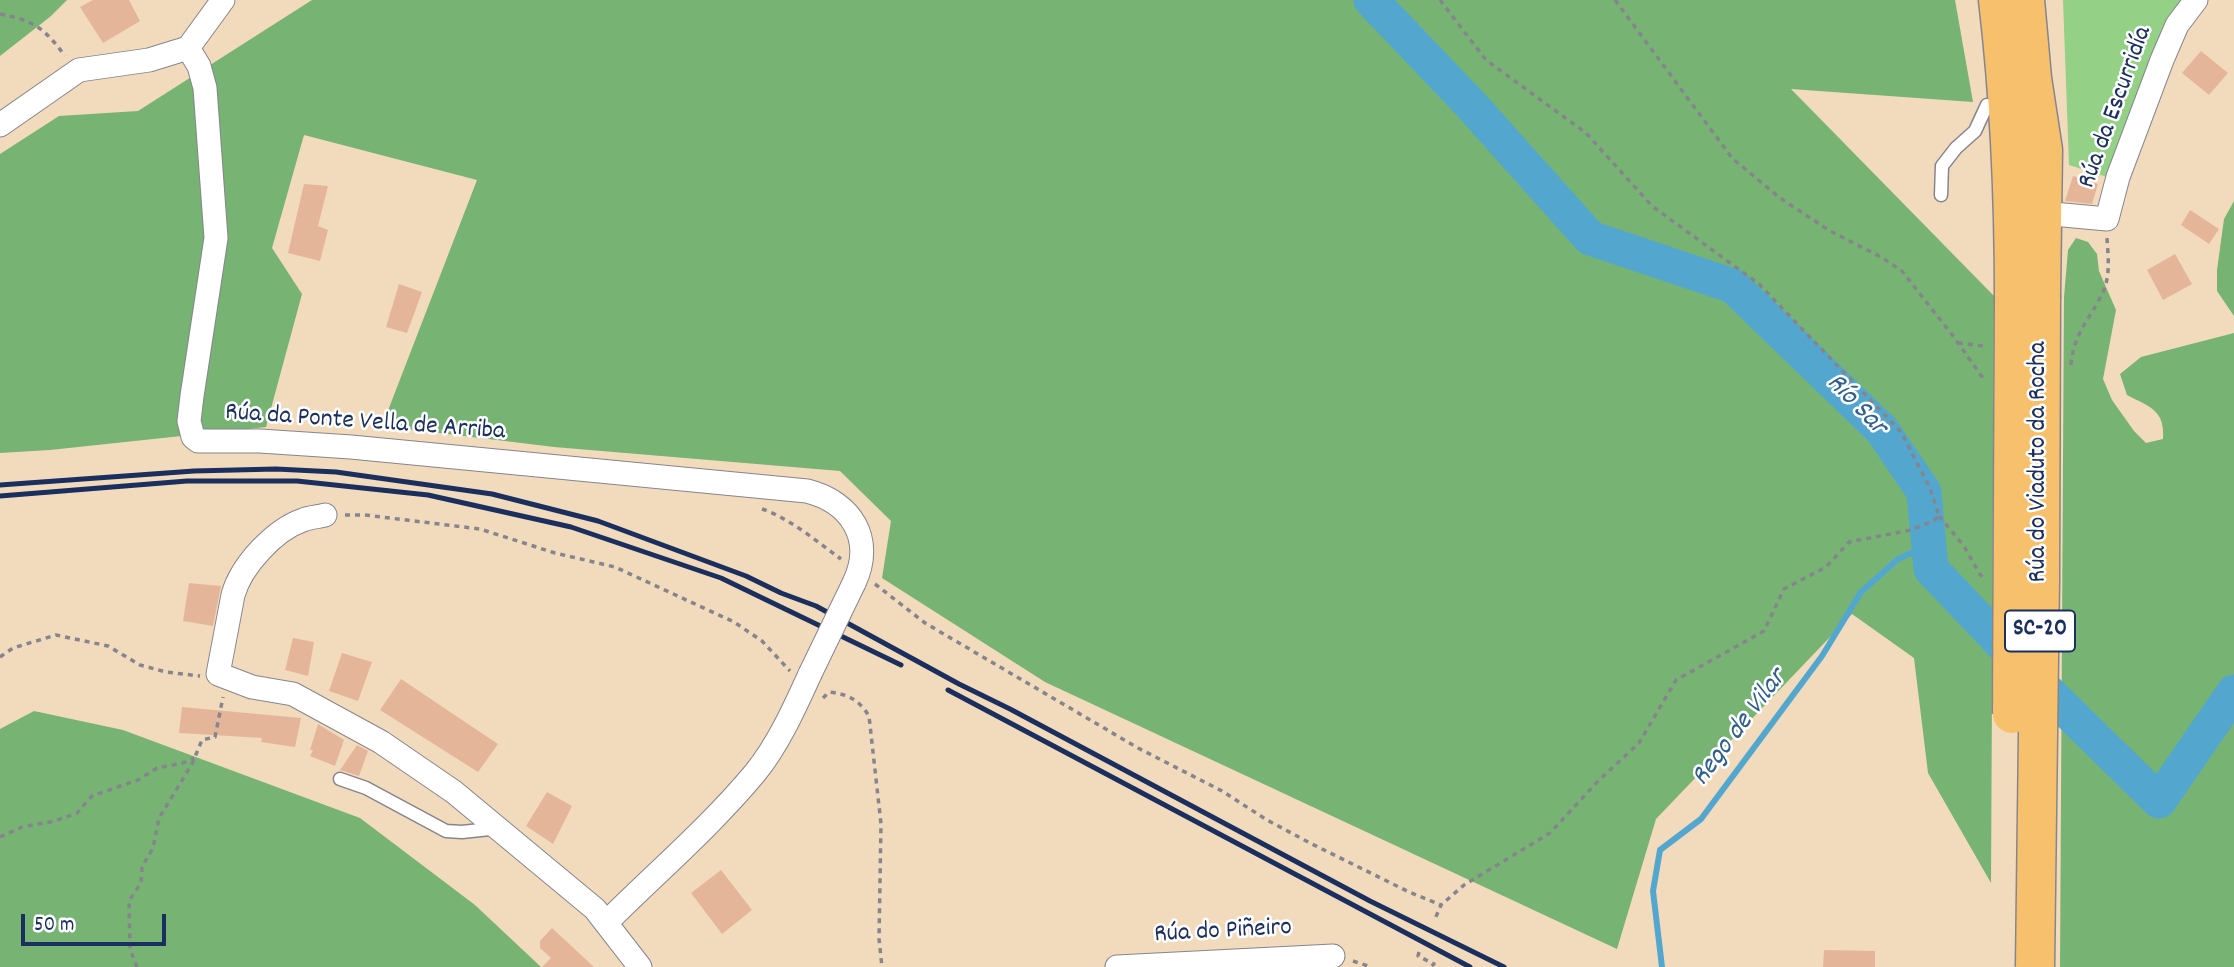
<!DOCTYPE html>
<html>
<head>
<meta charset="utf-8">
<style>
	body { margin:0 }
	#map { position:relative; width:2234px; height:967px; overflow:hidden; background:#f2dbbc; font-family:Dekko,sans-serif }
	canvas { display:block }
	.scale { position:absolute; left:21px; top:914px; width:145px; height:32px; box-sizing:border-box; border:4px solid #1b2f5e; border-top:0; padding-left:9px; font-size:21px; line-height:24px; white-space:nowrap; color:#1b2f5e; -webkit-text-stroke:5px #fff; paint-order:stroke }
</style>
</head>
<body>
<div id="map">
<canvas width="2234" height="967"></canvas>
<div class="scale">50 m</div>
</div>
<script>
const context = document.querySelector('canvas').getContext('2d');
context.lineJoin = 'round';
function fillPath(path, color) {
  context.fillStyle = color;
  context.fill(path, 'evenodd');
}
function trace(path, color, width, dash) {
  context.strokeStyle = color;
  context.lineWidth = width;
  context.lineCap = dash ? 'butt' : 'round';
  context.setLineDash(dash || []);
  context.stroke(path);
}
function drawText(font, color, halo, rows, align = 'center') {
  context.font = font + ' Dekko,sans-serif';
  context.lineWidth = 5;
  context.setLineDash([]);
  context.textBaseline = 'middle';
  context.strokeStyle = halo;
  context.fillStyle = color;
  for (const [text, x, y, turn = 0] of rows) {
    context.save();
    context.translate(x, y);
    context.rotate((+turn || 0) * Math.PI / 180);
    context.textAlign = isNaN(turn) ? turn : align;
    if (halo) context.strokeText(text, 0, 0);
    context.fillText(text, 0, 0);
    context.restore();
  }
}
const green = new Path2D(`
	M2063,0h121l-74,178 -41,-13z`);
const forest = new Path2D(`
	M0,0h67l-16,16 -51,40z
	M312,0h1643l18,102 -182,-13 203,207 -3,587 -63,-110 -14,-115 -62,-44 -196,205 -39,130 -572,-267 -163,-104 9,-57 -51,-50 -286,-24 -172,-21 95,-246 -173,-45 -32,113 30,46 -36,133 -216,23 -50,3v-299l59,-38 79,-5z
	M2234,201v115l-17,-25v-21l7,-51z
	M2076,238l12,4 9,12 2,17 17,39 -13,69 9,21 22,31 12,12 17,-4c2,-29 -13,-32 -36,-44l-7,-21 21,-17 93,-24v634h-174l4,-670 4,-47z
	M34,711l89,19 237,88 115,87 66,62h-541v-238z`);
const stream = new Path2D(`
	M1662,967l-9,-76 7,-41 41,-31 121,-163 39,-64 37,-33 31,-14`);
const river = new Path2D(`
	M1371,0l102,107 117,131 143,48 149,144 42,62 7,77 117,123 111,109 75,-109`);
const building = new Path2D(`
	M93,0h36l11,21 -37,22 -23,-36z
	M2201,51l27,22 -19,22 -27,-22z
	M2073,176l25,8 -6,20 -27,-3z
	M304,184l24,2 -10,40 10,4 -8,31 -32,-8z
	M2190,210l29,19 -10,15 -28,-19z
	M2175,254l17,30 -29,16 -16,-30z
	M399,284l23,8 -15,41 -21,-6z
	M189,583l32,3 -8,40 -30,-5z
	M293,638l21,4 -6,34 -23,-6z
	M342,653l30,9 -14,39 -29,-10z
	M401,679l97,65 -20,28 -98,-62z
	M182,707l119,11 -6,29 -34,-5 1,-4 -83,-5z
	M318,724l26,16 -9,26 -25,-10 3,-6h-3z
	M357,745l11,6 -9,25 -19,-6z
	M547,792l25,14 -19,38 -27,-18z
	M721,870l31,40 -30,24 -31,-41z
	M552,928l42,39h-52l9,-9 -11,-10v-7z
	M1824,950l51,1v16h-52z`);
const path = new Path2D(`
	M1440,0l46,60 100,73 66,73 107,78 142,148 29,56 9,28 -6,5 -22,9 -62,12 -23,25 -42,22 -20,42 -88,49 -37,63 -41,38 -48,52 -86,52 -23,20
	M1615,0l117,158 48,40 50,33 51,26 21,14 51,65 32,45
	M0,14c35,7 44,14 65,42
	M1958,343l25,3 1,-4
	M2071,365c3,-33 18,-44 31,-71 9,-18 6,-37 5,-56
	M762,509c29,10 54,32 79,50
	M345,515h20l115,14 75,24 60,14 119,55 28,19 28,30
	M1939,516l25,30 15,27 6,7
	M875,584l50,39 213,125 84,43 45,29 43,23 99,49 32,13 -6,14
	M0,657l13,-9 43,-13 52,11 32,19 26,7 34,4
	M823,698l6,-6c19,2 30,8 40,24l12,108 -2,115 3,28
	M0,837l22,-10 33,-6 22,-8 15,-17 46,-16 19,-12 26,-5 11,-5
	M1419,952l-1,4 16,8 -4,3
	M1353,961l18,6
	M137,967l-7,-18 -1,-48 12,-18 1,-16 11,-19 6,-30 33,-54 10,-24 13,-3 8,-40`);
const service = new Path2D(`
	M1941,195l1,-29 14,-18 19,-17 12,-26
	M340,779l26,9 80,43 16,1 37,-4`);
const minor = new Path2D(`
	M188,48l11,18 6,22 11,150 -24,158 -3,25 4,16 5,4h62l91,6 456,44c44,11 68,48 47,92
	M0,125l79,-55 70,-10 39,-12 35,-48
	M2042,213l65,6 11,-42 44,-117 15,-35 19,-25
	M325,515c-7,2 -15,2 -22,5 -29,10 -62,46 -70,75l-15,79 34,13 41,7 88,48 73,50 141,117 45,58
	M607,922c49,-49 103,-95 148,-149 23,-28 40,-66 55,-99
	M1117,967l216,-11`);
const trunk = new Path2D(`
	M1998,0c12,100 16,199 16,300
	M2025,0l7,78 11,72 -2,145`);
const rail = new Path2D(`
	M0,485l194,-14 82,-2 60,3 156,22 106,27 148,55 35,17 35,13 143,78 51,25 360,192 134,66
	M0,496l187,-15h110l131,14 143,32 150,51 180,87
	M948,690l522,277`);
const minorBridge = new Path2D(`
	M810,674l44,-91`);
const trunkBridge = new Path2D(`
	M2012,714l2,-414
	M2035,967l5,-387 1,-285`);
const shields = [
	[2040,631,70]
];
const shieldNames = [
	["SC-20",2040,631]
];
const streetNames = [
	["Rúa da Escurridía",2117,108,-70],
	["Rúa da Ponte Vella de Arriba",365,424,4],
	["Rúa do Viaduto da Rocha",2040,462,-90],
	["Rúa do Piñeiro",1223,933,-3]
];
const waterNames = [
	["Río Sar",1855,406,46],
	["Rego de Vilar",1741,729,-53]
];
fillPath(green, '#94d186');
fillPath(forest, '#77b373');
trace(stream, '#53a7cf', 6);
trace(river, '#53a7cf', 35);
fillPath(building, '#e5b599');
trace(service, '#86858d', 15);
trace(minor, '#86858d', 25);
trace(trunk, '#86858d', 41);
trace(path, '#86858d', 3.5, [5, 5]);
trace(service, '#fff', 12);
trace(minor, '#fff', 23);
trace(trunk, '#f7c06c', 38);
trace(rail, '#1b2f5e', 5);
trace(minorBridge, '#86858d', 25, []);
trace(trunkBridge, '#86858d', 41, []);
trace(minorBridge, '#fff', 23);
trace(trunkBridge, '#f7c06c', 38);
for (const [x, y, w] of shields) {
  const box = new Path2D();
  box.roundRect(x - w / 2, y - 20.5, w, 41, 5);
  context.fillStyle = '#fff';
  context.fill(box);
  trace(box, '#1b2f5e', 2);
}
drawText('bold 24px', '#1b2f5e', null, shieldNames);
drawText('26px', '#1b2f5e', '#fff', streetNames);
drawText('italic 28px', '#315f8b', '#fff', waterNames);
</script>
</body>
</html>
